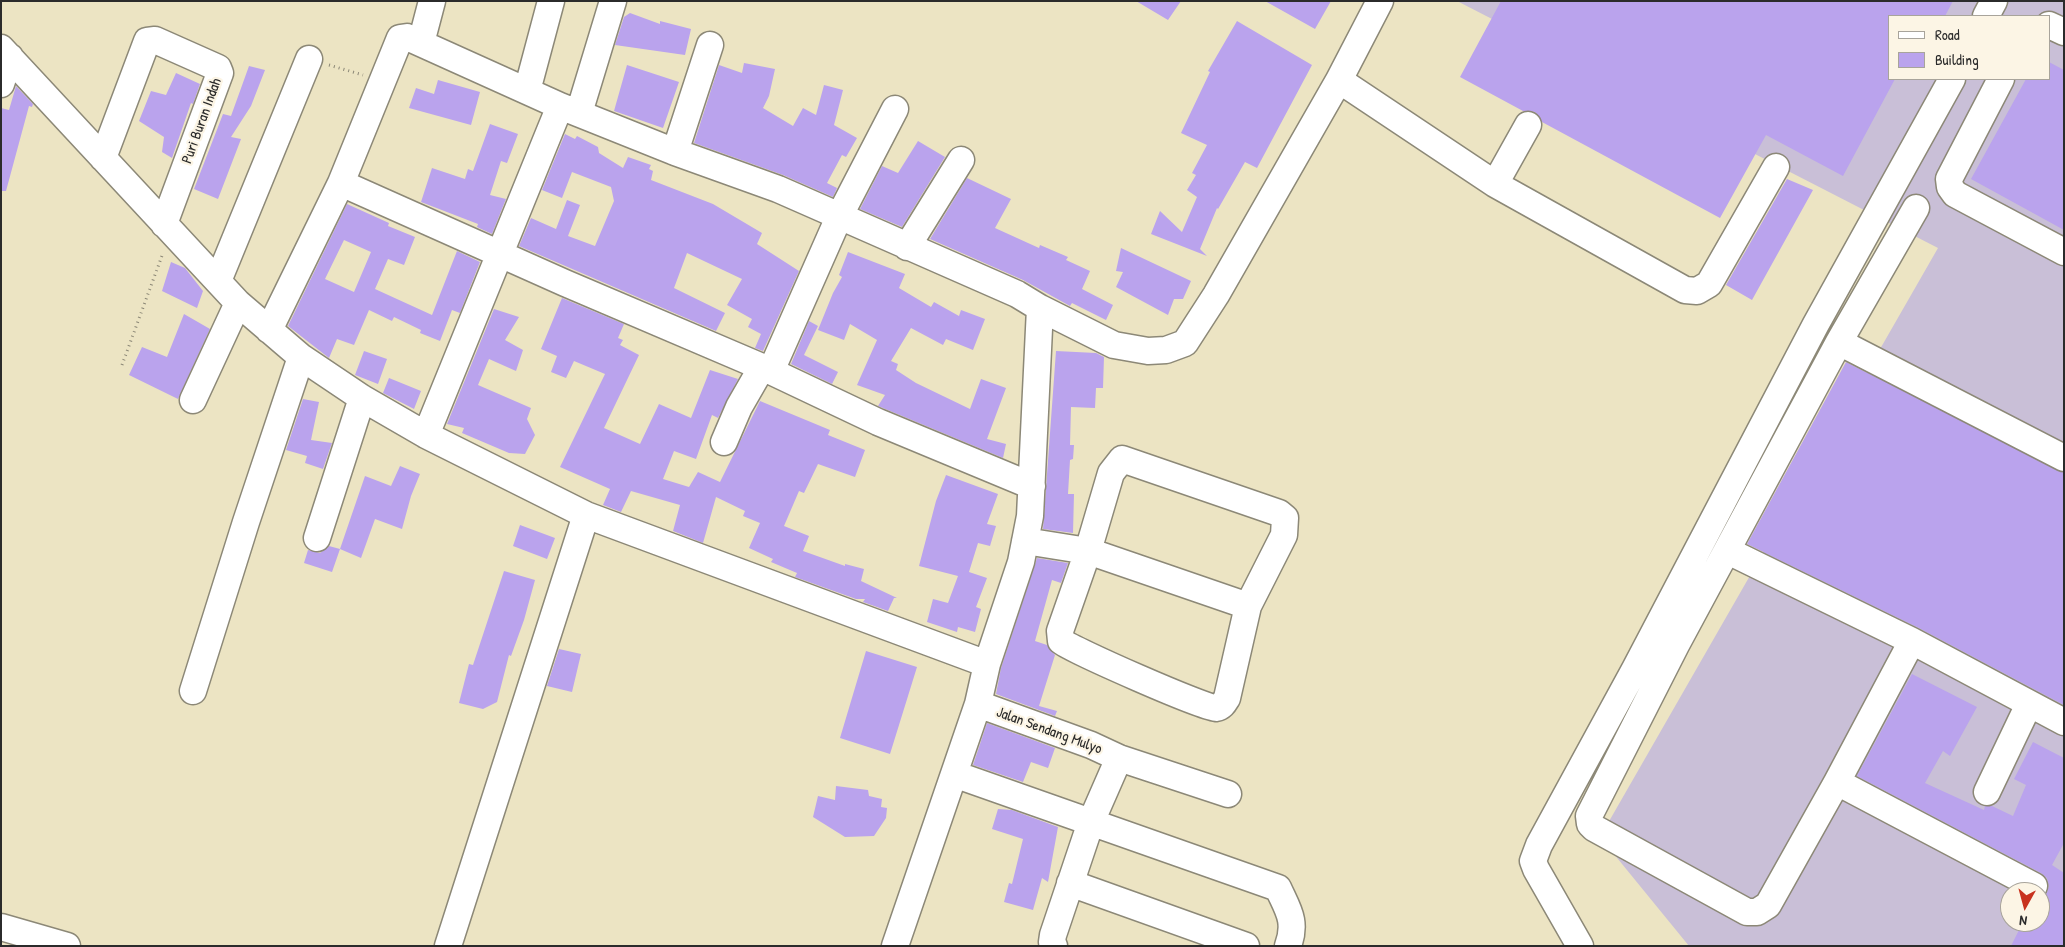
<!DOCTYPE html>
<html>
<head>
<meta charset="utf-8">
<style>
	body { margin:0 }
	#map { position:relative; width:2065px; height:947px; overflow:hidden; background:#ece4c3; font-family:"Patrick Hand",sans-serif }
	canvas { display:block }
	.frame { position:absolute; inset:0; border:2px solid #2b2b2b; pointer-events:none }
	.legend { position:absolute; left:1888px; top:15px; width:162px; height:65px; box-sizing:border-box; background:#fcf5e5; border:1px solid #a8a49b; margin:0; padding:6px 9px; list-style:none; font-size:15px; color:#2b2b2b }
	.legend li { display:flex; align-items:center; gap:10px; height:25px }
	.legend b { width:25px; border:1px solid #a8a49b }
	.north { position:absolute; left:2000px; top:882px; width:50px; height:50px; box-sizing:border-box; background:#fcf5e5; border:1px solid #a8a49b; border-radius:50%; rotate:187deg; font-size:14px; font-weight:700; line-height:20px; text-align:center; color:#2b2b2b }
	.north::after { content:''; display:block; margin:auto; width:18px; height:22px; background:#c8321e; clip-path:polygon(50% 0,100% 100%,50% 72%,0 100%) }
</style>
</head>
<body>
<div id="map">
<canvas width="2065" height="947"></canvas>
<div class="frame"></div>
<ul class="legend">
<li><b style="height:6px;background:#fff"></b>Road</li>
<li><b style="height:14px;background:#baa3ed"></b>Building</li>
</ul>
<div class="north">N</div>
</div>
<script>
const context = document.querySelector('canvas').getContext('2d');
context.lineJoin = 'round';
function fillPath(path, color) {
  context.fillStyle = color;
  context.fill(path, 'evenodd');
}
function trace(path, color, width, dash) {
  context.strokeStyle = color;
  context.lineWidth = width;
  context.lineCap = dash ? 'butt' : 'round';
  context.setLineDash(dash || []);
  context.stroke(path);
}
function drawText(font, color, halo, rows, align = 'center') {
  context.font = font + ' "Patrick Hand",sans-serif';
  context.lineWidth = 4.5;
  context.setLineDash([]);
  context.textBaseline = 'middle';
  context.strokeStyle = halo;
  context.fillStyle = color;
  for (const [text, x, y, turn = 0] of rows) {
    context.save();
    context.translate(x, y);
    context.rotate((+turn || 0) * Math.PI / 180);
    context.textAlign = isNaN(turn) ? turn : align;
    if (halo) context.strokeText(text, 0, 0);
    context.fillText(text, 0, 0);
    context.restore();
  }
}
const industrial = new Path2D(`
	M1457,1h607v945h-375l-89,-109 338,-589zM1889,16h160v63h-160zM2010,892h30v30h-30z`);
const building = new Path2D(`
	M1136,1h45l-13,19z
	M1265,1h66l-16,28z
	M1501,1h452l-8,15h-56v63h6l-52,97 -77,-41 -46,83 -178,-96 -7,-10 -12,-1 -63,-34z
	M630,13l30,11v-3l31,8 -6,26 -70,-10 9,-28z
	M1237,21l75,44 -55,103 -12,-6 -27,47 -1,-1 -17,41 7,7 -56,-22 9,-23 22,21 15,-35 -10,-7 9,-15 -4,-2 15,-28 -26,-12 29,-61 -2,-1z
	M2049,62l15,8v160l-93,-51 55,-100h23z
	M744,63l31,6 -6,27 -6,12 30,18 10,-18 13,7 8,-30 19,5 -9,35 23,13 -11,19 -4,-2 -15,28 10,5 -4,9 -50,-22 -89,-32 25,-78 23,8z
	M627,65l52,17 -16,46 -49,-17z
	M249,66l16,4 -14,36 -20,31 10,2 -23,60 -24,-10 29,-75 8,2z
	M176,73l24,11 -7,20 -2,-1 -19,55 -10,-6 2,-15 -25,-16 12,-30 15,4z
	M438,80l42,12 -9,33 -62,-17 7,-20 18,6z
	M16,86l17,18 -1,3 -3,-1 -23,85h-5v-83l8,2z
	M490,124l28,10 -11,29 -6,-2 -11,34 16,4 -14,35 -15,-7 1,-3 -57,-22 11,-34 33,11 3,-10 5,2z
	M565,134l10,5 2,-3 21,11 1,6 24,15 5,-11 23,8 -2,4 4,2 -2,9 62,24 49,29 -5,11 42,27 -36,80 -8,-3 6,-14 -13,-7 4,-8 -25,-14 15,-26 -55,-26 -13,35 51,25 -9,18 -197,-85 12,-28 25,11 11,-29 13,5 -12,31 27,10 19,-45 -3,-14 -39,-15 -10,26 -20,-8z
	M918,141l27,16 -43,70 -42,-18 22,-43 16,7z
	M967,178l44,21 -16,29 44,20 1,-3 28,12 -2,3 24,11 -8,18 31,16 -7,15 -34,-17 -2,3 -47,-26 -93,-41z
	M1787,179l26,11 -61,110 -26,-15z
	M347,204l42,19 -1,3 27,11 -11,28 -16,-6 -13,30 57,26 25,-64 23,11 -20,51 -8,-3 -12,31 -20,-8 1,-3 -27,-13 -2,4 -23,-11 -15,35 -17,-6 -8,19 -41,-32zM344,240l27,12 -17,40 -29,-13z
	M1121,248l70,33 -8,18h-9l-6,16 -52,-28 7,-15 -7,-1z
	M848,252l57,22 -6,14 32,19 3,-5 25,14 2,-6 24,9 -12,31 -27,-11 -3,6 -32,-17 -20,33 7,3 -2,6 20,13 54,26 11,-30 25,9 -19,51 19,5 -3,14 -125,-52 7,-11 -28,-10 20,-45 -27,-16 -6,16 -26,-10 15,-37 9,-16 -3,-2z
	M171,262l14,6 18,23 -6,17 -35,-17z
	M562,298l62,26 -6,14 5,2 -3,5 19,10 -35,73 36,16 19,-40 32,14 19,-48 28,9 -20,39 -6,-3 -16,44 -22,-8 -11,28 26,8 9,-15 22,10 40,-81 70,29 -2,5 37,15 -10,27 -37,-13 -14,29 -5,-2 -15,35 25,10 -6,15 42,15v-2l19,5 -3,12 36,17h-3l-6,13 -25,-9 2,-3h-9l-61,-22 2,-4 -26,-11 2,-3 -24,-11 11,-25 -17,-7 2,-5 -29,-14 -13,46 -30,-12 7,-26 -49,-14 -10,21 -18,-7 7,-16 -50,-22 45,-93 -31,-13 -8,17 -15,-6 6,-16 -16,-7z
	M494,309l25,8 -14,23 18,10 -7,21 -27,-12 -11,26 53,23 -4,11 8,16 -10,19 -16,-1 -47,-20 2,-5 -17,-4z
	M184,314l26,15 -32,70 -49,-24 13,-28 25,10z
	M809,321l9,5 -14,29 34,17 -6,12 -41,-20z
	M364,351l23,8 -9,25 -23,-9z
	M1056,351l40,2 8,4 -1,31h-7l-1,20 -24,-1 -1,38h4l-1,14 -3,1 -2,34h6l-1,39 -30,-4z
	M1846,362l218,111v232l-145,-77 -172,-84z
	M389,378l32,13 -7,18 -31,-16z
	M303,399l16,3 -8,38 21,3 -9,26 -18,-6 2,-7 -21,-6z
	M400,466l20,8 -9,22 -9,33 -27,-10 -14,39 -21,-9 25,-73 26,10z
	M946,475l52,19 -11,30 9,2 -6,20 -12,-3 -9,29 18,6 -11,29 5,2 -6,23 -17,-5 -1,5 -30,-10 6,-23 15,4 10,-27 -39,-10 17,-65z
	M520,525l35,13 -8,21 -34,-13z
	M329,546l11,3 -8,23 -28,-9 4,-13 12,3z
	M1037,558l31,5 -7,20 -9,-3 -17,61 12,4 8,10 -16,51 18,5 -2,5 -59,-22 5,-26z
	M504,571l31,9 -11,40 -13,36 -2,-1 -12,47 -14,7 -24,-6 10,-39 4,1z
	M559,649l22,5 -9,38 -25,-6z
	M866,651l51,16 -27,87 -50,-16z
	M1912,674l65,33 -27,49 -7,-5 -18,32 59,27 1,-4h7l21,10 13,-31 -12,-6 19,-37 31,16v85l-12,22 12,8v73h-53l12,-24h17v-23l7,-6 2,-7 -2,-8 -6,-5 -184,-97z
	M987,723l68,25 -7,20 -17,-6 -8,20 -50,-17z
	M836,786l32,4 1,6 13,3 -1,8 6,1 -1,10 -12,18 -29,1 -32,-20 5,-21 17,4z
	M998,809l14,1 46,17 -10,55 -6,-4 -9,32 -29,-8 5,-19 3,1 11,-45 -31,-10z`);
const path = new Path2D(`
	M329,65l34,10
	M122,365l41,-112`);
const minor = new Path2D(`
	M1986,16l8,-15
	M2049,25l15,7
	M421,43l11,-42
	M1,48l237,255 63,54 61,41 64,37 160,80 401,149
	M2001,79l-52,100 1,8 5,7 109,58
	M1339,80l156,104 190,106 12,1 12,-7 67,-117
	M1,84l9,-27
	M527,91l24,-90
	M560,106l115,46 103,37 239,105 23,14
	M579,113l34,-112
	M675,152l35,-107
	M103,158l44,-117 8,-1 63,28 2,5 -56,151
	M341,183l224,100 197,84 116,55 154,64
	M1495,184l33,-59
	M907,247l54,-87
	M218,281l91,-222
	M269,330l72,-147 59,-145 7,-1 153,69 -134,329
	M1839,342l225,116
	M771,371l68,-154 56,-108
	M193,400l45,-97
	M724,442l15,-35 23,-40
	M1122,459l157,54 6,5 -1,17 -36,71 -21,92c-3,5 -5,9 -11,10 -10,1 -146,-59 -155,-67l-1,-10 28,-80 23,-78z
	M317,538l45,-140
	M1025,541l63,10 160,55
	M1728,551l184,90 -75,141 -69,123 -11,7h-10l-153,-84 -4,-4 -1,-8 87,-171 163,-303 77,-134
	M1912,641l152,81
	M193,691l53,-169 55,-165
	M978,704l113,41 28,13 109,36
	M954,774l324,114c10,22 19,33 10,58
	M1837,782l197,104
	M1987,792l42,-88
	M1070,883l176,63
	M1,927l66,19
	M448,946l138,-431
	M895,946l83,-242 9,-40 34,-102 9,-46 10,-208 74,37 34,6 18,-1 19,-7 31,-48 123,-215 41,-79
	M1054,946l-2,-4 1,-7 38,-113 28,-64
	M1580,946l-44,-77 -3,-8 6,-16 96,-176 181,-345 136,-245`);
const streetNames = [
	["Puri Buran Indah",202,121,-70],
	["Jalan Sendang Mulyo",1049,731,20]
];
fillPath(industrial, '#c9bfd7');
fillPath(building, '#baa3ed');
trace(minor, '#8c8877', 29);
trace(path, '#8c8877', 3, [1, 4]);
trace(minor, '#fff', 26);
drawText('15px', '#2b2b2b', '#fcf5e5', streetNames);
</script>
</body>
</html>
